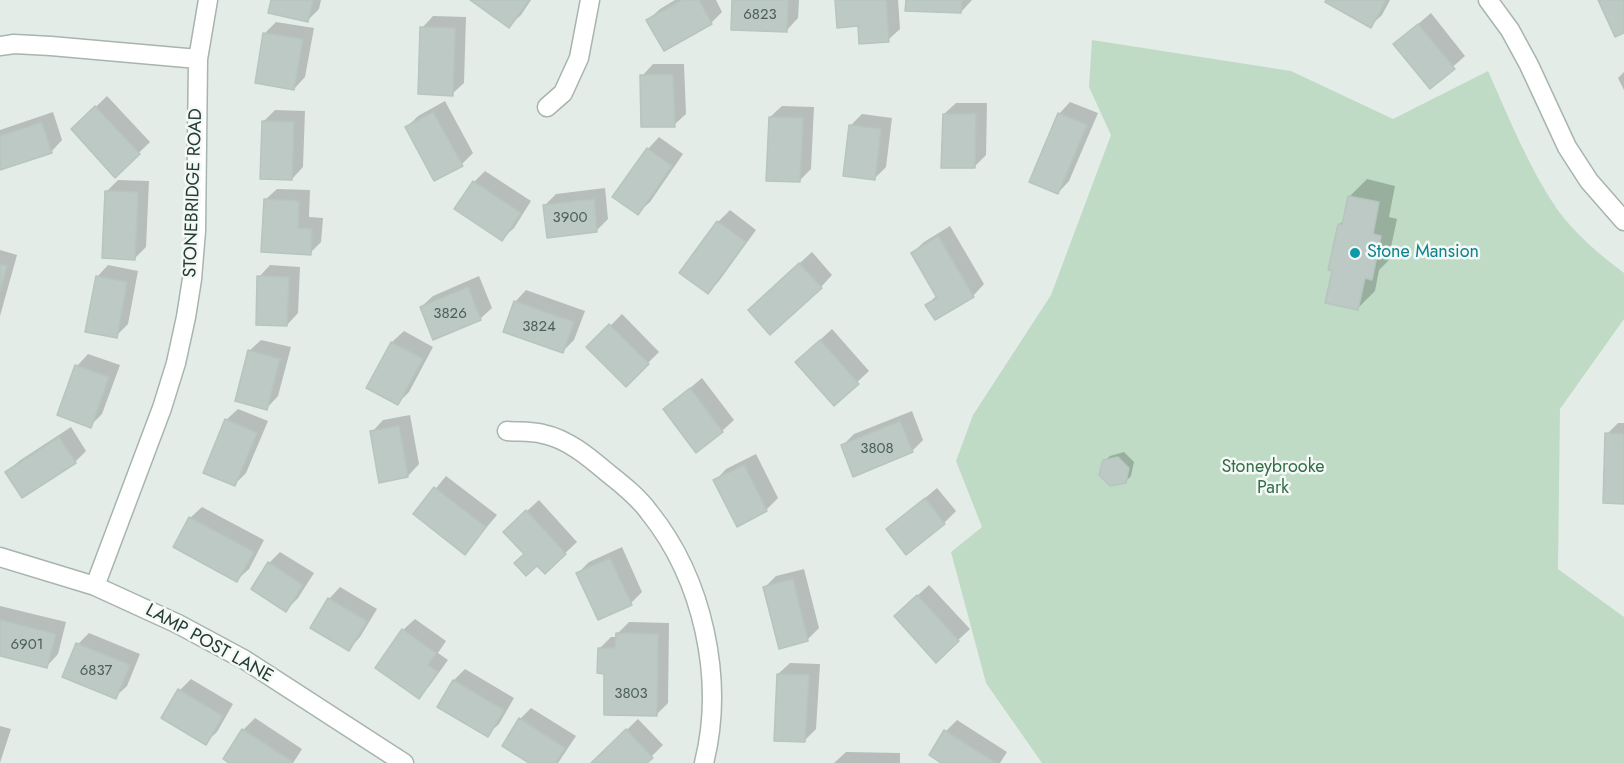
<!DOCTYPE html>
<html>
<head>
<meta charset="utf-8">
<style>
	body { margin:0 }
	canvas { display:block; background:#e4ece8 }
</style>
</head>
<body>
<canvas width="1624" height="763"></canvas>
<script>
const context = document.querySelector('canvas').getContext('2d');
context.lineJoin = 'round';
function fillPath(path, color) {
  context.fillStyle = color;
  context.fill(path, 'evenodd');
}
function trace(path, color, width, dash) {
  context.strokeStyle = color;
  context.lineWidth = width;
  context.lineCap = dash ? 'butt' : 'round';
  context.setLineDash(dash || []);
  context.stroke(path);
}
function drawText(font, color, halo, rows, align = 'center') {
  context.font = font + ' Jost,sans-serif';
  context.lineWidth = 5;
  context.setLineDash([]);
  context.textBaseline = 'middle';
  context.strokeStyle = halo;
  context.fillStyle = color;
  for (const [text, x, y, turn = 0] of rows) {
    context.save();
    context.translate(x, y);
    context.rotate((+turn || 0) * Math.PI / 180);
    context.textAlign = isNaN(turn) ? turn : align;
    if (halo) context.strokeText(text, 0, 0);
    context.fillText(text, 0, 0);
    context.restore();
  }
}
const green = new Path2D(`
	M1092,40l199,31 102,48 95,-48c21,47 40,95 69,138 18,25 43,46 67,64v46l-64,90 -2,160 66,48v146h-582l-56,-80 -35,-131 31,-25 -26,-66 17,-46 78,-120 60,-160 -22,-48z`);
const shadow = new Path2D(`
	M273,0h48l-2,9 -12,12z
	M473,0h58l-10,15 -12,11z
	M675,0h41l6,12 -11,11 -63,-3 12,-11z
	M734,0h65l-1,18 -11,12z
	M836,0h62l2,29 -12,11 -29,-15z
	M907,0h65l-11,12z
	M1328,0h62l-8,15 -12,11z
	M1431,13l34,43 -35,31 -35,-43z
	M433,16l33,1 -2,66 -12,11 -30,-66z
	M276,22l38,6 -9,49 -11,12 -29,-56z
	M653,64h31l2,50 -12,11 -32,-49z
	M1624,72v18l-6,-12z
	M107,96l43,46 -35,34 -42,-47z
	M445,101l28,52 -11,11 -55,-37 11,-11z
	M1070,102l28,11 -29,68 -11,12 1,-79z
	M956,103h31l-1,52 -12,12 -30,-53z
	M782,106l32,1 -3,62 -11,11 -30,-63z
	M275,110l30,1 -2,56 -11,12 -29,-57z
	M53,112l9,28 -11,12 -51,16v-38z
	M862,114l30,4 -6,49 -11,11 -25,-52z
	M659,137l24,17 -33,48 -12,11 10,-64z
	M485,171l46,30 -17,27 -12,11 -28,-57z
	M1367,179l28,7 -6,31 8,2 -9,42 -9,9 -4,21 -17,17 -24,-38 5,-45 5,-5 6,-24z
	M118,180l31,1 -3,66 -11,11 -29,-66z
	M605,188l3,31 -11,11 -52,-25 11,-11z
	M277,189l33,1 -1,27 14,1 -2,24 -11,11 -45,-53z
	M730,210l26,20 -37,51 -11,11 -27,-19 37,-51z
	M950,226l34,58 -11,12 -46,9 10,-10 -25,-42 12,-11z
	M0,250l17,5 -17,61z
	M812,252l20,23 -11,12 -60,11z
	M108,265l30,6 -10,53 -12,12 -19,-59z
	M270,265l30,2 -2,46 -11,12 -28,-48z
	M479,276l13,32 -12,11 -59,-12 12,-11z
	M526,290l59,21 -11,29 -11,11 -48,-49z
	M622,314l37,38 -33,33 -37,-38z
	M832,329l37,42 -35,33 -26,-53z
	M404,331l29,16 -24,45 -11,11 -30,-16 24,-45z
	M261,340l30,7 -13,49 -11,12 -18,-57z
	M88,354l32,11 -18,49 -12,12 -31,-11 18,-49z
	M702,378l32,42 -12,11 -57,-22z
	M238,409l30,12 -22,52 -11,11 -9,-64z
	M912,411l11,29 -11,11 -70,-5 12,-12z
	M410,415l9,49 -11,12 -36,-44 11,-12z
	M1618,423h6v80l-17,-69z
	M71,427l15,24 -11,11 -68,10 12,-11z
	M1124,452l10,10 -3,14 -6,6 -21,-21 6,-5z
	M756,454l22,44 -12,12 -29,15 -22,-44 11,-12z
	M446,476l51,39 -32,38 -50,-39z
	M937,488l19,23 -12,12 -38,29 -18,-23z
	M539,500l38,42 -32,30 -19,-18 -9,-34z
	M202,507l62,33 -15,29 -12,11 -47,-62z
	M622,547l20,45 -11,11 -53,-30 11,-11z
	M280,552l34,21 -16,25 -12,12 -17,-47z
	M804,569l15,59 -11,11 -28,8 -15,-60 11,-11z
	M929,585l41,44 -34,32 -29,-56z
	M340,587l37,22 -17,28 -11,12 -20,-50z
	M0,606l66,16 -8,32 -11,12 -47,-12z
	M415,619l31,22 -8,12 10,7 -18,25 -11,12 -16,-67z
	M629,622l40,1 -1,80 -12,12 -50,-43 -7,-23 12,-12h6v-3z
	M89,633l51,21 -13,32 -12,11 -37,-53z
	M790,663l30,1 -4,65 -11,11 -27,-66z
	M465,669l49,29 -15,26 -12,11 -48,-29 15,-26z
	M191,679l42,25 -16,28 -12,11 -25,-53z
	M531,708l45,28 -18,27h-26l-12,-44z
	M255,718l47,31 -9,14h-61l-7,-4 18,-29z
	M638,719l25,26 -18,18h-52z
	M957,720l50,32 -7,11h-56l2,-32z
	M0,726l11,3 -11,34z
	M846,752l54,1v10h-66z`);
const building = new Path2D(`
	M271,0h42l-5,22 -40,-9z
	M470,0h59l-20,28z
	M682,0h17l13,24 -48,27 -18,-31z
	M732,0h56l-1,32 -56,-2z
	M835,0h51l3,42 -30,2 -1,-18 -21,2z
	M906,0h56l-1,13 -56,-2z
	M1326,0h60l-15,28 -46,-26z
	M1598,0h26v33l-9,4z
	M1418,24l37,45 -25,20 -37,-45z
	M420,27l35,1 -2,68 -35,-2z
	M263,33l40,6 -9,51 -39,-7z
	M640,75h33l2,52h-34z
	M95,106l45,48 -25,24 -44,-49z
	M433,112l30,54 -29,15 -29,-54z
	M1058,113l29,12 -29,69 -29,-12z
	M943,114h33l-1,54h-34z
	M769,117l34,1 -3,64 -34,-1z
	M262,121l32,1 -2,58 -32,-1z
	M42,122l10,31 -52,17v-34z
	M849,125l32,4 -6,51 -32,-4z
	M647,148l25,18 -34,49 -26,-18z
	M473,181l48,32 -19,28 -48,-32z
	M105,191l33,1 -3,68 -33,-2z
	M1348,196l31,6 -6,32 8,2 -9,44 -7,-2 -7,32 -33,-7 7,-32 -4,-1 10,-46 4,1z
	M264,199l35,2 -1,27 14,1 -1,26 -50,-3z
	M594,199l3,33 -50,6 -4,-33z
	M717,221l29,21 -38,52 -29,-21z
	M938,236l36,61 -39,23 -10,-15 12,-7 -26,-45z
	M799,263l23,25 -52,47 -22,-25z
	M0,264l7,2 -7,25z
	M96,276l31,6 -10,56 -32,-6z
	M257,276l32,1 -2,49 -31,-1z
	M468,287l13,33 -48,20 -13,-33z
	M514,301l60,21 -11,31 -60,-21z
	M609,324l40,40 -23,23 -40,-40z
	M820,340l39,44 -25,22 -39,-44z
	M391,342l32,17 -25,46 -32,-17z
	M248,350l32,9 -13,51 -32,-9z
	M75,365l34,12 -18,51 -34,-13z
	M690,388l33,44 -27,21 -33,-44z
	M225,419l32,14 -22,53 -32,-13z
	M900,421l13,31 -60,25 -12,-32z
	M399,426l9,51 -29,6 -9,-52z
	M1605,433l19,1v70l-21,-1z
	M59,437l17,26 -54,35 -17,-26z
	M1118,457l11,11 -3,15 -16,3 -11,-11 4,-15z
	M744,465l23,46 -30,16 -24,-47z
	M434,487l52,40 -21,28 -52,-41z
	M925,498l20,26 -39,31 -20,-26z
	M526,510l40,44 -21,20 -8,-8 -11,10 -12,-13 10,-9 -21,-22z
	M189,517l65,35 -17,30 -64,-35z
	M610,558l22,47 -34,15 -22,-47z
	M268,562l35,23 -17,27 -35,-23z
	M793,579l15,62 -29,8 -16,-62z
	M917,595l42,46 -23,22 -42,-47z
	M328,598l39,23 -18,30 -39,-23z
	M0,620l56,14 -9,34 -47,-12z
	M402,629l34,24 -8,12 10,7 -19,27 -44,-31z
	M616,633l42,1 -1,82 -53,-1v-41l-7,-1 1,-25h17z
	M76,643l54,22 -14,34 -54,-22z
	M777,674l32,1 -4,67 -31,-1z
	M453,680l51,30 -16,27 -51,-30z
	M178,689l45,27 -17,29 -45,-27z
	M519,718l46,30 -9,15h-27l-27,-17z
	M242,729l50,32 -1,2h-62l-6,-4z
	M626,729l27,29 -6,5h-56z
	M944,730l52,33h-55l-12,-8z`);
const minor = new Path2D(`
	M1488,0l22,30 19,35 38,82 22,34 35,40
	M0,46l14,-2 37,2 147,13
	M547,107l16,-14 16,-35 11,-58
	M507,431c11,1 25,0 36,3 25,5 47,24 66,40 14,11 29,23 40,38 54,67 76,167 55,251
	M0,557l95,29 83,38 67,36 159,103
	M95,586l67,-178 14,-45 10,-46 6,-38 4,-48 2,-172 10,-59`);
const markers = [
	[1355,253,6,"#0f9aa8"]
];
const numberNames = [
	["6823",760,15],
	["3900",570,218],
	["3826",450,314],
	["3824",539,327],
	["3808",877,449],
	["6901",27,645],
	["6837",96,671],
	["3803",631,694]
];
const streetNames = [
	["STONEBRIDGE ROAD",194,193,-88],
	["LAMP POST LANE",209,644,29]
];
const cultureNames = [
	["Stone Mansion",1367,253]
];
const parkNames = [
	["Stoneybrooke",1273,468],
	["Park",1273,489]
];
fillPath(green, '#bfdbc6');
fillPath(shadow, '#0003');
fillPath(building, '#bcc9c4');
trace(building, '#b7c5bf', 1.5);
trace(minor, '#a7b4af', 21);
trace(minor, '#fff', 18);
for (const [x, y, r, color] of markers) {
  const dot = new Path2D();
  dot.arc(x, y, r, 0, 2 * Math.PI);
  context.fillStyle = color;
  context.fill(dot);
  trace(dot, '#f4f9f6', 2);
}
drawText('15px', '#4b5f59', null, numberNames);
drawText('18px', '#253c35', '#f4f9f6', streetNames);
drawText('18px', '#0d838f', '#f4f9f6', cultureNames, 'left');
drawText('18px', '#336e48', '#f4f9f6', parkNames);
</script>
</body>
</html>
